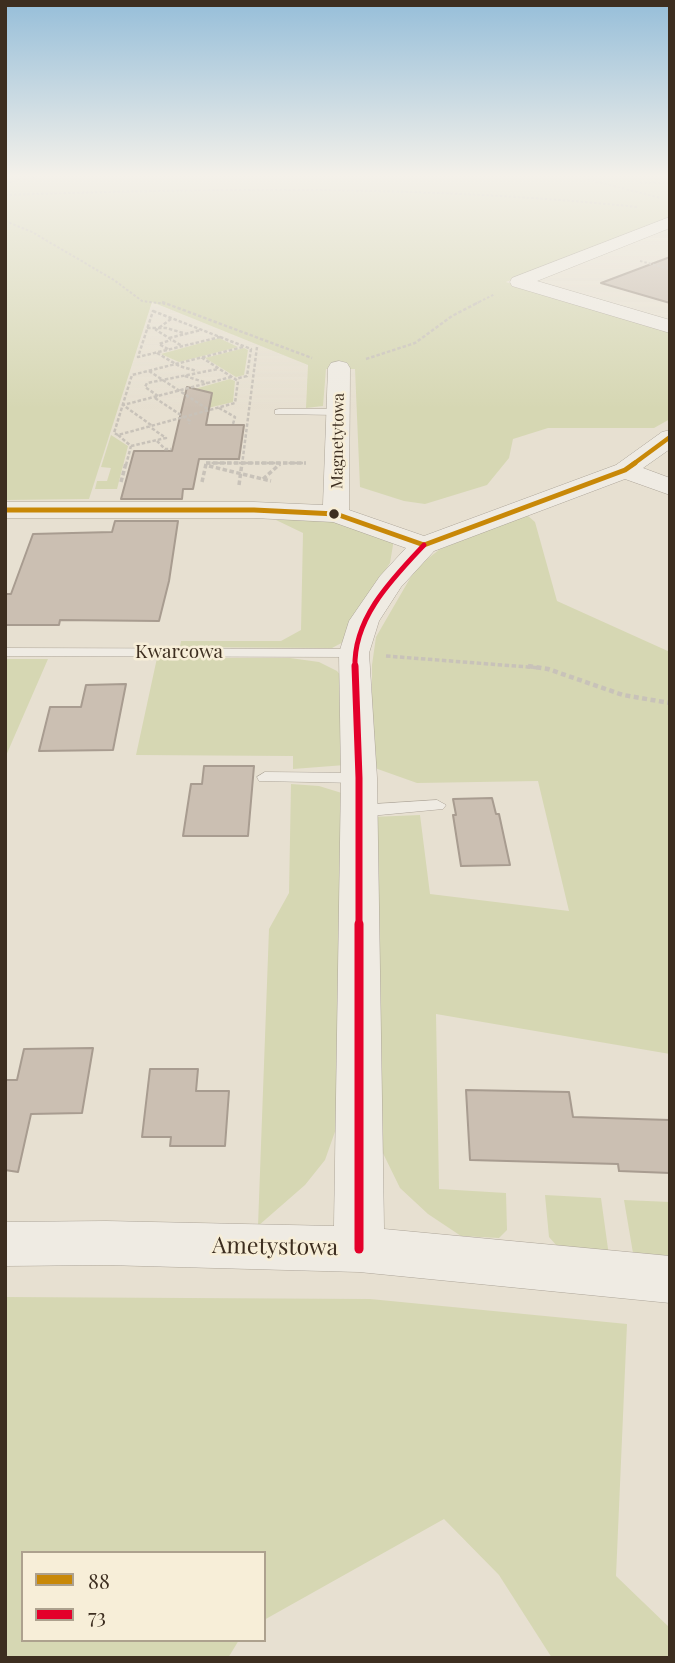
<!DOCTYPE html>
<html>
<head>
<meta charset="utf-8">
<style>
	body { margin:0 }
	#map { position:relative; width:675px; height:1663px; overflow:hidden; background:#e7e0d1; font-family:"Playfair Display",serif }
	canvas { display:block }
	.frame { position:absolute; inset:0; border:7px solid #3d2e20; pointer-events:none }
	.legend { position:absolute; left:21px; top:1551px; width:245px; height:91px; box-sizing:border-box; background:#f7eed8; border:2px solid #ada18e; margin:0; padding:9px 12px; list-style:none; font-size:21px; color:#3d2e20 }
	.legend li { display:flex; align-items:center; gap:14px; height:35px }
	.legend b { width:35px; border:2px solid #ada18e }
</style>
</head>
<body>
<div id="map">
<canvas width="675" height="1663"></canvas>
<div class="frame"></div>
<ul class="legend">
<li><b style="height:9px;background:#c88808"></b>88</li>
<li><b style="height:9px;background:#e4002b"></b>73</li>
</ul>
</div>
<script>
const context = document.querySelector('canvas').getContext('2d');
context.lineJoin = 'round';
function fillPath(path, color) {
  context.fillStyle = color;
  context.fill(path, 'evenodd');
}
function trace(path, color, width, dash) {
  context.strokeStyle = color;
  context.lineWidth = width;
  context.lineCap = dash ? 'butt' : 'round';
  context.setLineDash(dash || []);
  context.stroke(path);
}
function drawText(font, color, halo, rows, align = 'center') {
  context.font = font + ' "Playfair Display",serif';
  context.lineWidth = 5;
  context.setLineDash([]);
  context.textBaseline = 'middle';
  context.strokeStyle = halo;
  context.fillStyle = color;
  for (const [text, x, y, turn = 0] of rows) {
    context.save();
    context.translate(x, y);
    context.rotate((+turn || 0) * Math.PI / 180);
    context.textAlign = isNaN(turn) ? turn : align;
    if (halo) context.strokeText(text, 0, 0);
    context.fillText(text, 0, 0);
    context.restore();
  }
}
const green = new Path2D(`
	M5,176h665v41l-164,65 164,50v87l-16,9h-106l-35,11 -4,19 -22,27 -62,19 -21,-3 -44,-14 -5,-118h-29l-3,37 -17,2 2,-43 -156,-63 -63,197 -84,1z
	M219,338l19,9 -59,15 -18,-8z
	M244,348l4,2 -4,25 -8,2 -31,-19z
	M230,379l5,2 -2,21 -25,6 -24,-16z
	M111,435l17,11 -11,43h-22l2,-8h10l4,-13 -10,-1z
	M527,515l8,7 22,79 113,51v402l-234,-40 3,175 67,4 1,37 -8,8 -38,-2 -33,-22 -28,-26 -22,-45 -6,-326 48,-2 10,79 139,17 -31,-130 -121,2 -45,-16v-102l4,-28 40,-69 24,-19z
	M325,519l69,20 -4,24 -24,36 -17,40 -17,9 -152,-1 1,-6h100l20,-11 2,-97 -27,-13z
	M157,658h133l29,4 18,9 9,11 -1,83 -52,4v-13l-157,-1z
	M5,659h43l-43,99z
	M291,784l28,2 26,8 -8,332 -12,34 -20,25 -47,41 11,-297 20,-36z
	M545,1195l56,3 8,58 -52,-10 -8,-9z
	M624,1200l46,2v61l-36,-4z
	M5,1297l365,2 257,25 -11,252 54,52v30h-118l-53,-83 -55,-56 -180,101v-67h-241v87h216l-11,18h-223z`);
const building = new Path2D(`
	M670,257v46l-69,-20z
	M187,387l25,6 -6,32h38l-5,34h-40l-6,30h-10l-1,10h-61l13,-48h38z
	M115,521h63l-9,60 -10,40 -99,-1 -1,5h-54v-31h6l22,-60 79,-2z
	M126,684l-13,66 -74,1 11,-44h31l5,-22z
	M204,766h50l-6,70h-65l8,-52h11z
	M492,798l4,16h3l11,51 -49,1 -8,-51h3l-3,-16z
	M93,1048l-11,65 -51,1 -13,58 -13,-2v-90h12l7,-31z
	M150,1069h48l-2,22h33l-4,55h-55l1,-9h-29z
	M466,1090l103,2 4,25 97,3v53l-51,-2 -1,-7 -148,-4z`);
const pathFar3 = new Path2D(`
	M574,176l87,22
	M5,183l32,-7
	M640,183h30
	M5,195c211,-7 422,-10 632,12
	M5,221l27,11 82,48 28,21 24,3
	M640,261l30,8
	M475,304l20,-10`);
const pathFar2 = new Path2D(`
	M162,302l150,56
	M153,311l67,26 -82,20z
	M171,319l-15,11 26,16
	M147,328h19l21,6
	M220,337l31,12 -4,27 -12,3
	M169,338l32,-8
	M168,349l-9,-5 12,-4
	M157,353l22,13 18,5
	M366,359l49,-16 37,-27 27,-14
	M149,371l60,39
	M185,376l22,7
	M158,396l-13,-9 2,-4 71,-14
	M155,398l35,23 -1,3
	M219,408l16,9 -2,7
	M151,425l-28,-20 108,-28
	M118,435l-4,-2 18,-58 111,-28
	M157,441l8,8h6
	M131,446l35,-8 -16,-11
	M206,463h100
	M126,465l5,-19 -13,-11 117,-32 3,-22 -37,-24
	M242,465l15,-118`);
const pathFar1 = new Path2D(`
	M206,463h100
	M209,466l62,15
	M263,479l17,-15
	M121,482l5,-19
	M202,482l4,-18
	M239,485l3,-22
	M386,656l155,12`);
const path = new Path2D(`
	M528,666l20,3 75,26 47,8`);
const lane = new Path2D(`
	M279,409h59l6,3 -6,3 -63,-1v-4z
	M5,648l349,1 7,4 -7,4 -349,-1z
	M265,772l94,1 8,5 -8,5 -100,-2 -2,-4z
	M437,800l9,5 -3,4 -84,8 -9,-6 9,-6z`);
const street = new Path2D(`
	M670,217v11l-133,53 133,39v13l-158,-47 -2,-4 2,-4z
	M339,361l8,2 3,5 -1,142 75,26 192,-71 46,-33 8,-2v19l-27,19 27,10v17l-45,-16 -191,72 -33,36 -22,34 -10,32 8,125 7,451 286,27v47l-311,-31 -253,-7 -101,1v-44l101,-1 228,5 7,-448 -2,-125 10,-32 31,-45 26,-28 -73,-26 -79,-4h-249v-16h249l69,3 5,-137 3,-5z`);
const bus1Far1 = new Path2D(`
	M632,465l38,-28`);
const bus1 = new Path2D(`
	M5,510h249l82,4 88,31 201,-75 10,-7`);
const bus2Far2 = new Path2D(`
	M355,668c-2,-50 37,-89 69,-123`);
const bus2Far1 = new Path2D(`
	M355,666l4,112v147`);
const bus2 = new Path2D(`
	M359,924v325`);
const markers = [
	[334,514,6,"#3d2e20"]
];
const farStreetnames = [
	["Magnetytowa",338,441,-89]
];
const streetNames = [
	["Kwarcowa",179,652]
];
const nearStreetnames = [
	["Ametystowa",275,1247,1]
];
fillPath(green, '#d6d7b3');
fillPath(building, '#cbbfb2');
trace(building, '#a89c90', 2);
trace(lane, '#ada599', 1);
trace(street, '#ada599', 1);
trace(pathFar3, '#c8c2b9', 2, [2.5, 2]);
trace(pathFar2, '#c8c2b9', 2.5, [3.5, 2]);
trace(pathFar1, '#c8c2b9', 3.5, [4.5, 2.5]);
trace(path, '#c8c2b9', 4.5, [5, 3.5]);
fillPath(lane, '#efebe3');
fillPath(street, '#efebe3');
trace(bus1Far1, '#c88808', 4.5);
trace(bus1, '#c88808', 5);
trace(bus2Far2, '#e4002b', 5);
trace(bus2Far1, '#e4002b', 7);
trace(bus2, '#e4002b', 9);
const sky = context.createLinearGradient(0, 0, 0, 409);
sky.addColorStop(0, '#96bed9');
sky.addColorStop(0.43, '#f4f1ea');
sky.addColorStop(1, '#f4f1ea00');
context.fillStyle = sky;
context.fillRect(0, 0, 675, 409);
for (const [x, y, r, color] of markers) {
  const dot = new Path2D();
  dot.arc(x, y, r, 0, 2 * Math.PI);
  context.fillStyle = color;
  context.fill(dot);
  trace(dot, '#f7eed8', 2.5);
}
drawText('16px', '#3d2e20', '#f7eed8', farStreetnames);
drawText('19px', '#3d2e20', '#f7eed8', streetNames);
drawText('23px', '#3d2e20', '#f7eed8', nearStreetnames);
</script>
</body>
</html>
